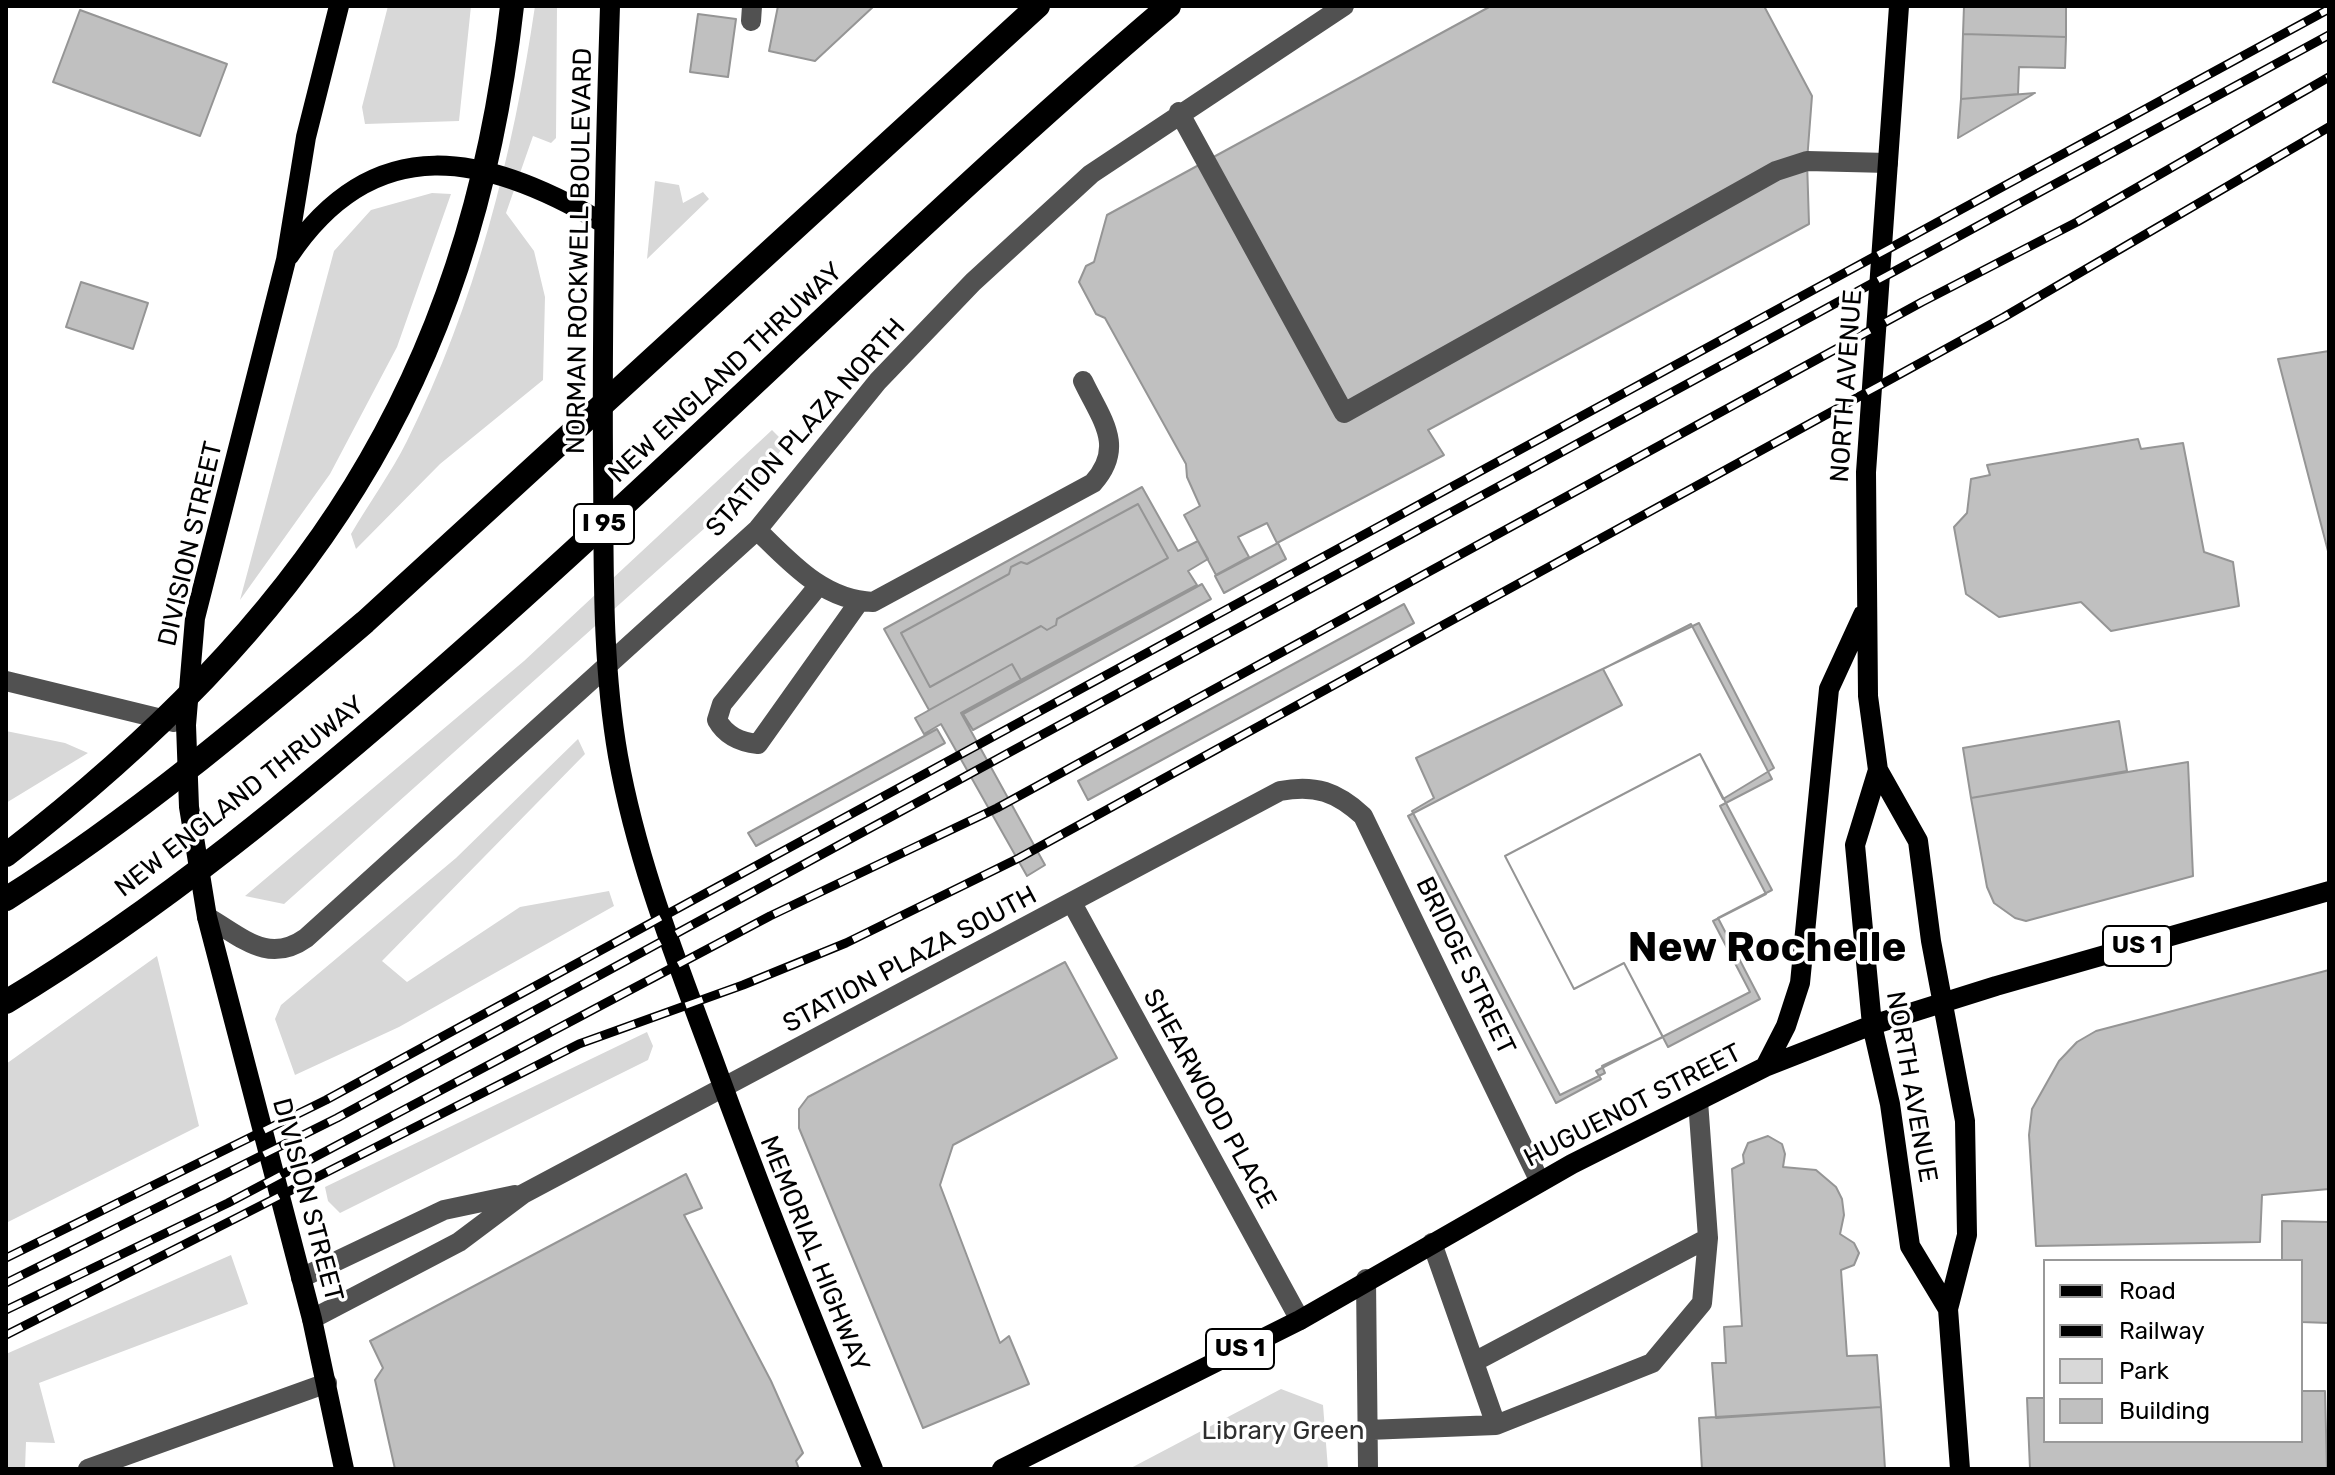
<!DOCTYPE html>
<html>
<head>
<meta charset="utf-8">
<style>
	body { margin:0 }
	#map { position:relative; width:2335px; height:1475px; overflow:hidden; background:#fff; font-family:Rubik,sans-serif }
	canvas { display:block }
	.frame { position:absolute; inset:0; border:8px solid #000; pointer-events:none }
	.legend { position:absolute; left:2043px; top:1259px; width:260px; height:184px; box-sizing:border-box; background:#fff; border:2px solid #999; margin:0; padding:10px 14px; list-style:none; font-size:24px; color:#000 }
	.legend li { display:flex; align-items:center; gap:16px; height:40px }
	.legend b { width:40px; border:2px solid #999 }
</style>
</head>
<body>
<div id="map">
<canvas width="2335" height="1475"></canvas>
<div class="frame"></div>
<ul class="legend">
<li><b style="height:10px;background:#000"></b>Road</li>
<li><b style="height:10px;background:#000"></b>Railway</li>
<li><b style="height:22px;background:#d8d8d8"></b>Park</li>
<li><b style="height:22px;background:#c0c0c0"></b>Building</li>
</ul>
</div>
<script>
const context = document.querySelector('canvas').getContext('2d');
context.lineJoin = 'round';
function fillPath(path, color) {
  context.fillStyle = color;
  context.fill(path, 'evenodd');
}
function trace(path, color, width, dash) {
  context.strokeStyle = color;
  context.lineWidth = width;
  context.lineCap = dash ? 'butt' : 'round';
  context.setLineDash(dash || []);
  context.stroke(path);
}
function drawText(font, color, halo, rows, align = 'center') {
  context.font = font + ' Rubik,sans-serif';
  context.lineWidth = 7;
  context.setLineDash([]);
  context.textBaseline = 'middle';
  context.strokeStyle = halo;
  context.fillStyle = color;
  for (const [text, x, y, turn = 0] of rows) {
    context.save();
    context.translate(x, y);
    context.rotate((+turn || 0) * Math.PI / 180);
    context.textAlign = isNaN(turn) ? turn : align;
    if (halo) context.strokeText(text, 0, 0);
    context.fillText(text, 0, 0);
    context.restore();
  }
}
const green = new Path2D(`
	M388,6h83l-12,115 -94,3 -3,-17z
	M535,6h22l-1,132 -5,5 -18,-7 -27,77 28,38 11,46 -2,83 -103,84 -84,85 -5,-15c18,-31 40,-61 56,-93 68,-136 106,-286 128,-435z
	M655,181l24,4 4,18 20,-11 6,7 -62,60z
	M432,193l19,1 -54,153 -67,127 -90,126 94,-349 37,-41z
	M772,430l14,14 -33,41 -469,419 -39,-8 279,-235z
	M6,731l59,12 23,10 -82,50z
	M578,739l7,15 -203,207 25,21 113,-75 89,-16 5,15 -215,121 -104,48 -20,-56 6,-14 175,-147z
	M157,956l42,170 -193,97v-159z
	M647,1032l6,14 -5,14 -308,153 -12,-12 -3,-14z
	M231,1255l17,49 -209,79 16,60 -29,-1 -1,27h-19v-115z
	M1281,1389l42,16 5,64h-199z`);
const building = new Path2D(`
	M778,6h96l-59,55 -46,-10z
	M1491,6h273l48,90 -5,65 2,63 -381,206 16,25 -167,88 -10,-20 -29,14 11,20 -33,18 -32,-60 16,-9 -13,-29 -1,-13 -81,-146 -9,-4 -17,-32 7,-16 8,-4 13,-47z
	M1964,6h102v31l-103,-3z
	M80,10l147,54 -27,72 -147,-54z
	M698,14l38,5 -8,58 -38,-5z
	M1963,34l103,3 -1,31 -46,-1 -1,27 -57,5z
	M2035,93l-77,45 3,-39z
	M81,282l67,21 -15,46 -67,-22z
	M2329,351v204l-51,-196z
	M2138,439l3,10 42,-6 21,109 29,10 6,44 -128,25 -30,-29 -82,15 -33,-23 -12,-67 13,-14 4,-34 19,-4 -3,-10z
	M1142,487l36,64 20,-10 10,18 -20,12 9,14 -176,95 -9,-16 -83,46 -45,-81zM1138,504l30,54 -111,61 -1,6 -9,5 -6,-4 -111,61 -29,-54 108,-59 2,-7 10,-5 6,2z
	M1138,504l30,54 -111,61 -1,6 -9,5 -6,-4 -111,61 -29,-54 108,-59 2,-7 10,-5 6,2z
	M1278,543l8,16 -62,34 -9,-17z
	M1202,584l9,15 -238,131 -10,-16z
	M1404,604l10,19 -326,177 -10,-19z
	M1699,623l75,145 -51,31 -23,-45 -195,102 69,133 50,-26 39,74 -61,29 3,7 -45,22 -148,-284 22,-13 -18,-40z
	M1691,624l81,155 -52,27 46,88 -53,27 37,71 -154,79 5,8 -45,24 -148,-287 214,-111 -19,-36z
	M1012,664l9,16 -60,33 84,152 -18,11 -86,-152 -17,10 -9,-16z
	M2119,721l8,50 -156,27 -8,-50z
	M937,729l8,14 -189,103 -8,-13z
	M1700,754l72,136 -54,28 42,81 -92,48 -44,-84 -50,26 -69,-133z
	M2188,762l5,114 -167,45 -11,-3 -21,-15 -7,-16 -16,-89z
	M1065,962l52,96 -164,87 -13,40 60,158 9,-7 20,48 -106,44 -124,-300v-19l9,-12z
	M2329,970v219l-67,6 -2,47 -224,4 -7,-111 3,-26 27,-48 18,-19 19,-11z
	M1768,1136l14,8 3,10 -2,13 33,3 20,17 6,12 2,16 -4,19 14,9 5,10 -5,12 -13,5 6,86 30,-1 4,52 -165,11 -4,-55h14l-2,-36 18,-1 -10,-157 12,-6 -1,-8 5,-12z
	M686,1174l16,34 -18,7 87,166 32,72 -7,8 3,8h-404l-20,-89 8,-12 -13,-27z
	M2282,1221l47,1v101l-28,-1v-61h-19z
	M2301,1391h24l2,78h-297l-3,-71h18v43h256z
	M1881,1407l4,62h-183l-3,-51z`);
const minor = new Path2D(`
	M751,21l1,-15
	M1179,112l165,301 432,-242 31,-10 81,2
	M757,530c34,33 66,70 116,72l220,-119c33,-37 8,-64 -10,-102
	M819,585l-97,119 -5,16c9,16 23,22 41,24l101,-142
	M6,681l168,41
	M1072,903l228,417
	M207,917c35,20 61,48 99,21l451,-408 121,-149 95,-99 118,-108 253,-168
	M301,1278l143,-68 71,-15
	M1366,1279l2,190
	M312,1319l147,-77 64,-48 757,-403c35,-7 57,1 83,25l177,366
	M1474,1362l234,-124
	M1496,1425l156,-62 50,-60 6,-65 -10,-137
	M1367,1430l129,-5 -64,-182
	M88,1469l239,-86`);
const major = new Path2D(`
	M339,6l-33,131 -20,123 -91,358 -9,107 3,82 18,110 105,402 32,150
	M610,6c-5,152 -8,303 -7,455 1,98 -2,197 15,295 19,106 58,203 95,303 50,138 105,274 160,410
	M1899,6l-33,466 2,224 10,74 40,71 13,100 34,180 2,114 -19,74 12,160
	M289,256c86,-128 198,-102 314,-33
	M1878,770l-23,75 17,180 18,79 20,142 38,63
	M1765,1067l21,-41 14,-43 29,-294 34,-74
	M1002,1469l298,-149 272,-156 193,-97 107,-42 124,-39 333,-95`);
const highway = new Path2D(`
	M6,855c297,-230 464,-469 506,-849
	M6,899c128,-81 244,-179 359,-277l673,-616
	M6,1002c156,-94 298,-212 434,-331 248,-217 479,-452 729,-665`);
const rail = new Path2D(`
	M6,1258l320,-158 2003,-1091
	M6,1283l331,-165 1992,-1083
	M6,1310l222,-107 542,-287 227,-108 925,-506 155,-80 252,-145
	M6,1335l573,-291 164,-59 103,-42 173,-85 985,-541 325,-190`);
const shields = [
	[604,524,60],
	[2137,946,68],
	[1240,1349,68]
];
const shieldNames = [
	["I 95",604,524],
	["US 1",2137,946],
	["US 1",1240,1349]
];
const streetNames = [
	["NORMAN ROCKWELL BOULEVARD",580,251,-89],
	["NEW ENGLAND THRUWAY",726,373,-43],
	["NORTH AVENUE",1847,386,-86],
	["STATION PLAZA NORTH",806,428,-48],
	["DIVISION STREET",191,544,-77],
	["NEW ENGLAND THRUWAY",240,797,-38],
	["STATION PLAZA SOUTH",910,960,-28],
	["BRIDGE STREET",1465,966,64],
	["NORTH AVENUE",1911,1087,80],
	["SHEARWOOD PLACE",1209,1099,61],
	["HUGUENOT STREET",1633,1106,-27],
	["DIVISION STREET",307,1200,75],
	["MEMORIAL HIGHWAY",814,1254,68]
];
const parkNames = [
	["Library Green",1283,1431]
];
const townNames = [
	["New Rochelle",1767,949]
];
fillPath(green, '#d8d8d8');
fillPath(building, '#c0c0c0');
trace(building, '#959595', 2);
trace(minor, '#515151', 20);
trace(major, '#000', 20);
trace(highway, '#000', 24);
trace(rail, '#000', 9);
trace(rail, '#fff', 6, [18]);
for (const [x, y, w] of shields) {
  const box = new Path2D();
  box.roundRect(x - w / 2, y - 20, w, 40, 6);
  context.fillStyle = '#fff';
  context.fill(box);
  trace(box, '#000', 2);
}
drawText('bold 24px', '#000', null, shieldNames);
drawText('26px', '#000', '#fff', streetNames);
drawText('26px', '#2f2f2f', '#fff', parkNames);
drawText('bold 42px', '#000', '#fff', townNames);
</script>
</body>
</html>
